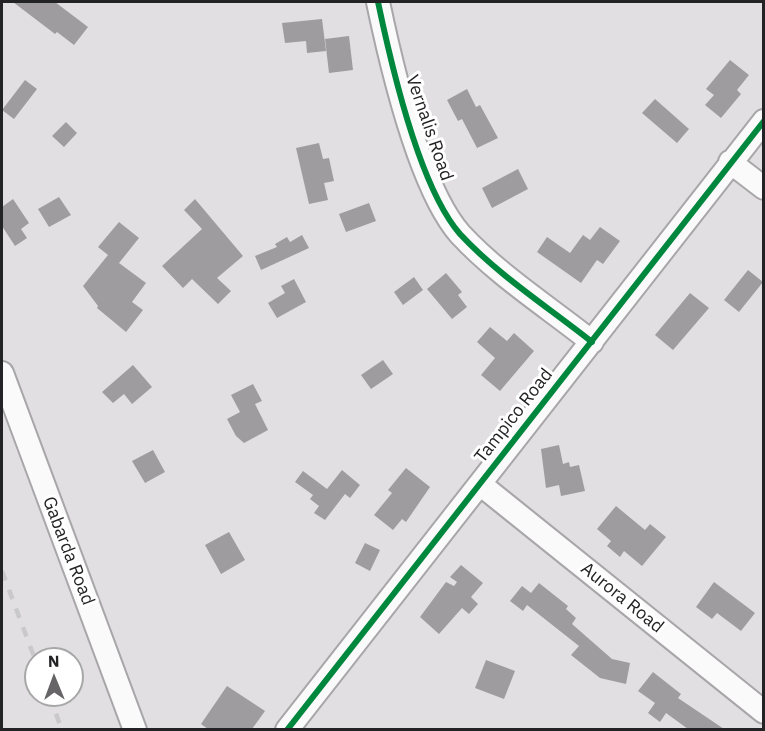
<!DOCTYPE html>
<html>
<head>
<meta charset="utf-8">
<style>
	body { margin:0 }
	#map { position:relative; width:765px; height:731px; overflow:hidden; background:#e1dfe2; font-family:"IBM Plex Sans",sans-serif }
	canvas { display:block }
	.frame { position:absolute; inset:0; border:3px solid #232224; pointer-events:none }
	.north { position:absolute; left:24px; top:647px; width:60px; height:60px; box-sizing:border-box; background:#fff; border:2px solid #a7a7a7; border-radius:50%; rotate:359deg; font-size:16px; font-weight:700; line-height:24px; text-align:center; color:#232224 }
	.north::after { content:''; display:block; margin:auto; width:21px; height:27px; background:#666466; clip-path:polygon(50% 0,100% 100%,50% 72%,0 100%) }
</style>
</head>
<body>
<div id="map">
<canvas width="765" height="731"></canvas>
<div class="frame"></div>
<div class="north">N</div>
</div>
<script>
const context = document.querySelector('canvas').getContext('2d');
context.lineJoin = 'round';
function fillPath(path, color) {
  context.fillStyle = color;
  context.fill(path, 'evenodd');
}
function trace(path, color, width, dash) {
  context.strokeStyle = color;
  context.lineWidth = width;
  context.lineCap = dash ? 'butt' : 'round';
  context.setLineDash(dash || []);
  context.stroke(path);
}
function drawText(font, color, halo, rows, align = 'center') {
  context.font = font + ' "IBM Plex Sans",sans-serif';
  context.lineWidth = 6;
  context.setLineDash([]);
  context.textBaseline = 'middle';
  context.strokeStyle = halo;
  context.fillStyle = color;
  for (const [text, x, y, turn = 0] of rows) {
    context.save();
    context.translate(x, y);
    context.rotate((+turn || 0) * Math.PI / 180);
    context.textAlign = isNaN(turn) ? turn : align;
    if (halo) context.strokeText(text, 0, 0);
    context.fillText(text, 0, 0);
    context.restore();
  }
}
const building = new Path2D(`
	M13,2h42l33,25 -14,18 -17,-13 -2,2z
	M322,19l4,32 -19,2 -1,-12 -21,2 -3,-20z
	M349,36l4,34 -24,3 -4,-34z
	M730,60l19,15 -12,15 4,4 -20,24 -16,-13 9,-10 -8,-6z
	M25,80l12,9 -23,30 -12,-9z
	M467,89l9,18 4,-2 18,33 -21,10 -15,-29 -4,2 -11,-21z
	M655,99l34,30 -12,14 -35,-30z
	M66,122l11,11 -13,14 -12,-11z
	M319,143l4,16 6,-1 5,23 -10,2 4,17 -19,4 -13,-56z
	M518,169l10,20 -36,19 -10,-20z
	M59,197l12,18 -22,12 -11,-18z
	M13,199l16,24 -8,6 6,9 -12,8 -13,-20v-19z
	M195,199l48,57 -26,22 14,13 -13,13 -26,-25 -9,9 -21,-22 40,-37 -18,-19z
	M369,203l7,18 -30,11 -7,-18z
	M119,222l20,16 -20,25 27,20 -14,19 11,8 -17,22 -29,-24 1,-2 -15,-20 25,-31 -10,-8z
	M600,227l20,14 -17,23 -6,-4 -16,23 -44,-31 10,-15 23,16 13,-18 7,5z
	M302,235l7,13 -48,22 -6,-14 22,-9 -2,-3 12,-7 3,5z
	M748,270l15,12 -24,30 -15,-12z
	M446,273l16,19 -4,3 9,12 -15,12 -25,-30z
	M414,277l9,13 -20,15 -9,-13z
	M294,279l12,23 -29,16 -9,-15 17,-10 -4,-7z
	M690,293l19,15 -36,42 -18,-15z
	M490,327l17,14 7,-8 20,18 -34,40 -19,-16 14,-17 -18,-16z
	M383,360l10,14 -22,15 -10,-14z
	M133,365l19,22 -20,17 -8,-10 -11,9 -11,-11z
	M253,384l9,17 -7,3 13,26 -24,13 -8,-7 -9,-17 13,-7 -9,-17z
	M559,445l4,19 6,-2 1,5 9,-2 6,26 -24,5 -2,-11 -13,3 -5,-39z
	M153,450l12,22 -20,11 -13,-22z
	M406,468l24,19 -24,35 -4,-3 -9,11 -19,-15 18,-22 -4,-3z
	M342,470l18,15 -10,13 -5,-4 -20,26 -11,-7 5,-7 -9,-7 3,-4 -18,-13 8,-11 24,18z
	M616,506l29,24 5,-6 16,13 -24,29 -18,-15 -4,6 -13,-11 4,-5 -14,-12z
	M229,532l16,28 -24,14 -16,-29z
	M365,543l15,7 -10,21 -15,-8z
	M461,565l22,18 -12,14 7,7 -9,10 -7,-6 -23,26 -19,-17 26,-35 8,4 3,-4 -7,-5z
	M714,582l41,31 -14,18 -24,-18 -5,6 -16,-12z
	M539,583l29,23 -2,3 10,9 -4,6 40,35 18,4 -4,21 -26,-6 -29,-23 8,-9 -52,-41 -4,6 -13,-10 12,-15 9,7z
	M486,660l29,11 -11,28 -29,-11z
	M653,672l28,22 -3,4 46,31h-36l-22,-16 -6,9 -12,-9 7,-10 -17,-12z
	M227,686l38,25 -13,18h-44l-7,-5z`);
const minor = new Path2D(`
	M378,2c13,62 41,185 82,232 38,41 88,73 132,108
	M730,162l34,26
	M2,373l133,357
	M480,484l284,228
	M287,730l477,-609`);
const rail = new Path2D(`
	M2,571l34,91
	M49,695l13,35`);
const cycleway = new Path2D(`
	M378,2c13,62 41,185 82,232 38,41 88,73 132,108
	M287,730l477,-609`);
const streetNames = [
	["Vernalis Road",429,128,71],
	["Tampico Road",514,416,-52],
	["Gabarda Road",68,551,69],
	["Aurora Road",622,598,39]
];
fillPath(building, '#9e9c9e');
trace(minor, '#a8a6a8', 26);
trace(minor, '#fafafb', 22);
trace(rail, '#c9c9ca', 4.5, [10, 10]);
trace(cycleway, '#00873e', 6);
drawText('18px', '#232224', '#fff', streetNames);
</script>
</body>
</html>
